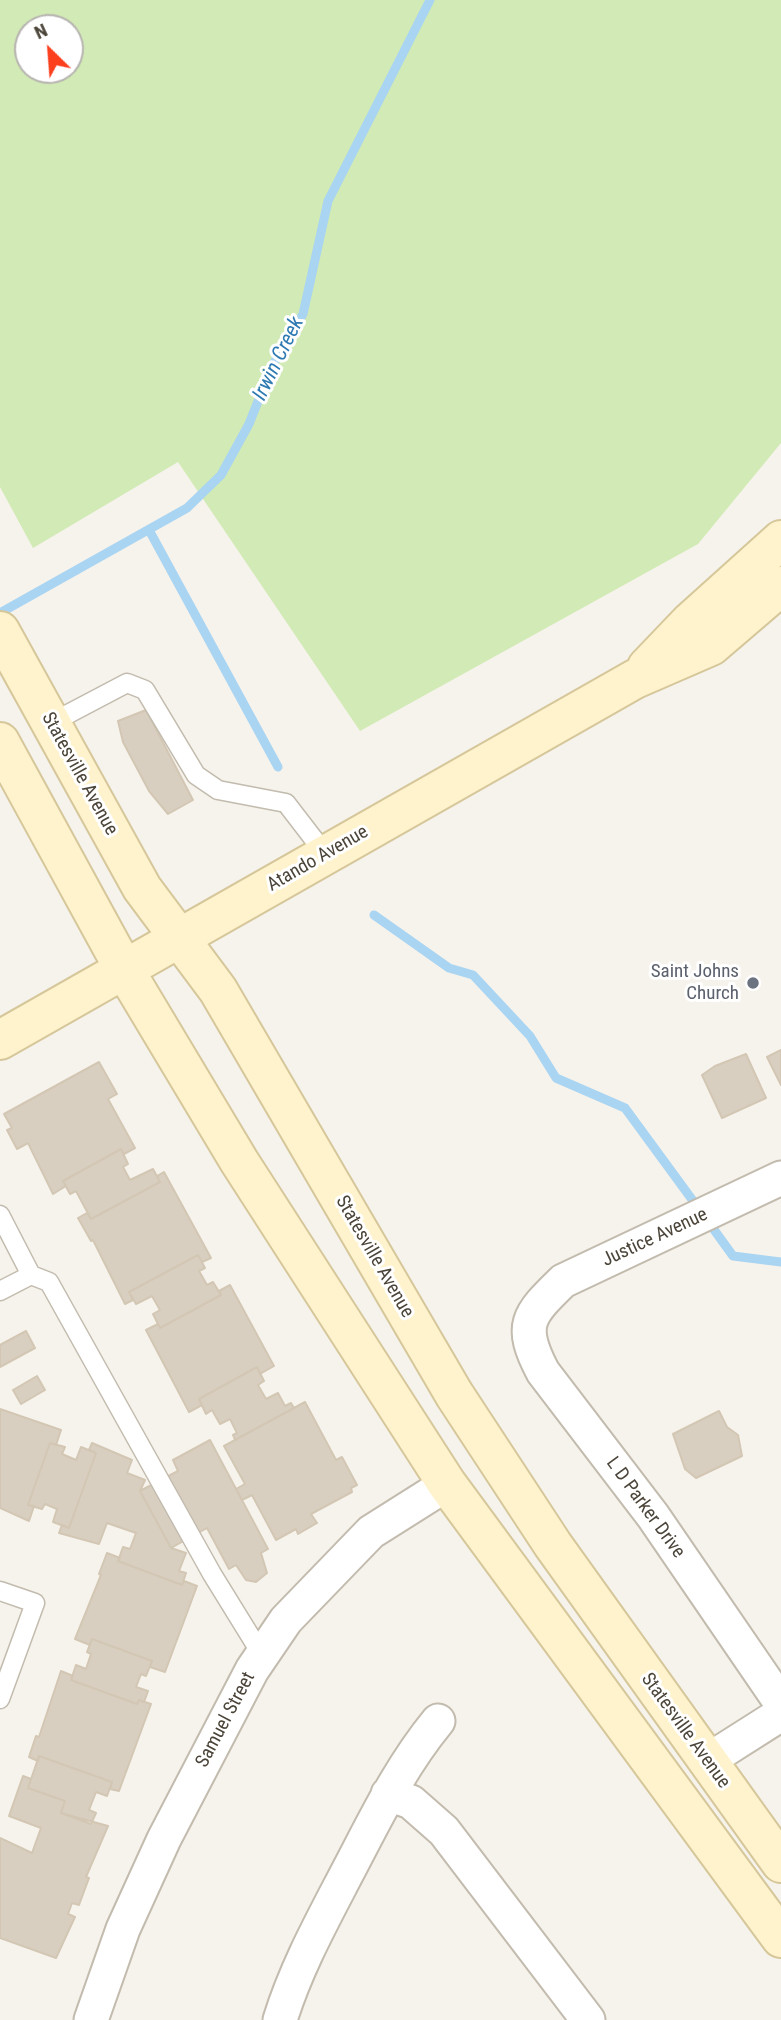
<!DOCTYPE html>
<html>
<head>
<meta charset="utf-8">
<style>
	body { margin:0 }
	#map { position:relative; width:781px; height:2020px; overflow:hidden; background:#f6f3ec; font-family:"Roboto Condensed",sans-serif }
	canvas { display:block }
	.north { position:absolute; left:14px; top:14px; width:70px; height:70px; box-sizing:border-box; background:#fff; border:2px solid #b7b4b0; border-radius:50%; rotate:335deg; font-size:19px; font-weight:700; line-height:28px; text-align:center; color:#4b4439 }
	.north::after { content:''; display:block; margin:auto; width:24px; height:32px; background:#fc3f1d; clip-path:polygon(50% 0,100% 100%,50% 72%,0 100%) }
</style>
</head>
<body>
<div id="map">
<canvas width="781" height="2020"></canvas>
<div class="north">N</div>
</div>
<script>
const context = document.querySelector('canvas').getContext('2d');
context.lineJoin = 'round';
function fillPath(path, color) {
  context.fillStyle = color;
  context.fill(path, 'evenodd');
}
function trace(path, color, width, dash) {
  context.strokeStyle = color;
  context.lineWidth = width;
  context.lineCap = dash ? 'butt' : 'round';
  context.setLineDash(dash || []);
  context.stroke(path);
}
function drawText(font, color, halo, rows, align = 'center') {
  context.font = font + ' "Roboto Condensed",sans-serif';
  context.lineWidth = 6;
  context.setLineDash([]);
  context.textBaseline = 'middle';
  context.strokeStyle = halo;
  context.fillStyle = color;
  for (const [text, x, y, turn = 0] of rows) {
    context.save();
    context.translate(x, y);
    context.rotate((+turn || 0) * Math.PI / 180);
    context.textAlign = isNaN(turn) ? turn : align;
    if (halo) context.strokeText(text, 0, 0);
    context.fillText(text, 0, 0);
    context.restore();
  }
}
const green = new Path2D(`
	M0,0h781v443l-83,101 -338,187 -182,-269 -145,86 -33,-61zM28,28h42v42h-42z`);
const stream = new Path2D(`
	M149,530l129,237
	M0,613l187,-105 34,-33 28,-51 23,-58 31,-52 25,-113 102,-201
	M374,915l75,53 24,7 57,61 26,42 69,30 74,101
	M707,1220l26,36 48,6`);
const building = new Path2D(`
	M146,710l47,90 -25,14 -19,-23 -26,-49 -5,-21z
	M781,1050v35l-14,-28z
	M746,1054l20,44 -44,20 -20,-43 13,-9z
	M99,1062l18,32 -9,5 27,49 -11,6 -3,-5 -58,32 3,5 -13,8 -25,-51 -11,6 -10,-19 5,-2 -8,-14z
	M121,1149l7,15 -5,3 7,13 23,-11 7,13 -69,37 -15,-28 -6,3 -7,-13z
	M164,1172l47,86 -9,4 -4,-7 -69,37 4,8 -8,4 -32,-64 -2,1 -13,-23 9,-5 4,6 69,-37 -3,-6z
	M198,1255l7,13 -6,3 8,14 6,-3 8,13 -61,33 -7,-14 7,-4 -8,-14 -16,8 -7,-12z
	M230,1285l44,81 -14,8 -3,-7 -58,32 3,6 -13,7 -43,-82 12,-6 2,4 61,-33 -2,-4z
	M26,1331l9,17 -35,19v-22z
	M257,1367l7,14 -6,4 8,14 12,-6 7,13 6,-3 3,5 -59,32 -2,-5 4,-2 -7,-14 -10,5 -8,-14 -6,4 -7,-15z
	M37,1376l8,14 -24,14 -8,-14z
	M305,1402l31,58 6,-3 15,28 -6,3 1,4 -41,22 6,9 -19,11 -2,-5 -20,11 -24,-45 -10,5 -6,-11 9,-5 -21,-38z
	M0,1409l61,21 -5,15 -6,-2 -22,62 6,1 -5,15 -29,-13z
	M719,1411l8,16 11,8 4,21 -46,22 -11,-9 -12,-35z
	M210,1440l58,109 -7,4 6,20 -11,9 -10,-2 -10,-15 -7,4 -22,-41 -36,20 -31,-57 38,-20 -5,-11z
	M50,1443l15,4 -3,7 14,6 5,-13 15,6 -27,75 -16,-6 4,-13 -12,-5 -3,5 -14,-4z
	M92,1443l40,17 -5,13 18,7 -5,11 31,57 15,5 -7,18 7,2 -4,12 -64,-24 5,-14 7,2 6,-16 -29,-10 -8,21 -40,-11 3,-8 7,3 27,-75 -7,-3z
	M107,1553l13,5 -2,3 64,24 2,-4 13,5 -32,86 -15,-5 2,-6 -60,-22 -2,6 -15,-6 26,-64 -2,-1z
	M92,1639l60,22 -6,15 -5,-2 -5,13 12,4 -4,11 -5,-2 -2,4 -66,-24 5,-15 10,4 5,-15 -4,-2z
	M61,1671l12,5 -2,4 66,24 2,-4 12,4 -32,87 -9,-2 2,-7 -73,-26 -1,5 -9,-4 7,-21 3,1z
	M39,1756l73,26 -5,14 -11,-4 -7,18 7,3 -5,11 -30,-11 4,-12 -37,-13z
	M23,1776l8,3 -3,9 37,13 -4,12 47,13 -22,51 3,1 -10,27 -7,-2 -4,11 7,3 -19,41 -56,-20v-100l32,15 9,-25 -32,-12z`);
const service = new Path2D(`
	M51,723l76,-40 18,7 51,85 22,15 68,13 40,52
	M0,1215l31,60 -31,16
	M31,1275l18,7 163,292 50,81
	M0,1591l35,12 -35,96`);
const minor = new Path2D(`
	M781,1178l-218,103c-35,34 -45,44 -20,91l110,144 128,187
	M707,1761l74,-47
	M388,1794l23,8 33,29 144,189
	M91,2020l32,-91 41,-90 88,-169 34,-50 85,-88 76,-48
	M280,2020c16,-52 42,-99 67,-147 28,-53 53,-106 91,-152`);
const secondary = new Path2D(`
	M0,631l142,257 76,102 236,404 99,151 228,318
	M647,667l44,-46 90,-81
	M0,742l124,227 115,192 208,323 334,454
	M0,1040l635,-361 76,-33 70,-60`);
const markers = [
	[753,983,7,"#6b7280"]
];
const streetNames = [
	["Statesville Avenue",79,774,61],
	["Atando Avenue",318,859,-30],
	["Justice Avenue",655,1238,-25],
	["Statesville Avenue",374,1257,60],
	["L D Parker Drive",645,1508,54],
	["Samuel Street",226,1720,-62],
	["Statesville Avenue",685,1731,54]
];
const worshipNames = [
	["Saint Johns",739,972],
	["Church",739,994]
];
const waterNames = [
	["Irwin Creek",279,359,-64]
];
fillPath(green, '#d2eab5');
trace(stream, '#a9d4f2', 9);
fillPath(building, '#d8cfc1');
trace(building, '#d3c7b4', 2);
trace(service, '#c2bbae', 21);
trace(minor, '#c2bbae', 37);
trace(secondary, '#d6c79b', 42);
trace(service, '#fff', 18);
trace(minor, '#fff', 33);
trace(secondary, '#fff3cd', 38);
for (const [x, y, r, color] of markers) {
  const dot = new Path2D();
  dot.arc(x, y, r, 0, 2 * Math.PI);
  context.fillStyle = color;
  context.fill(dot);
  trace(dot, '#fff', 2.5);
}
drawText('19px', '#4b4439', '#fff', streetNames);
drawText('19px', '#5b616d', '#fff', worshipNames, 'right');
drawText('italic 21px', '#2e7ab2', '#fff', waterNames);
</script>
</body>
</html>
